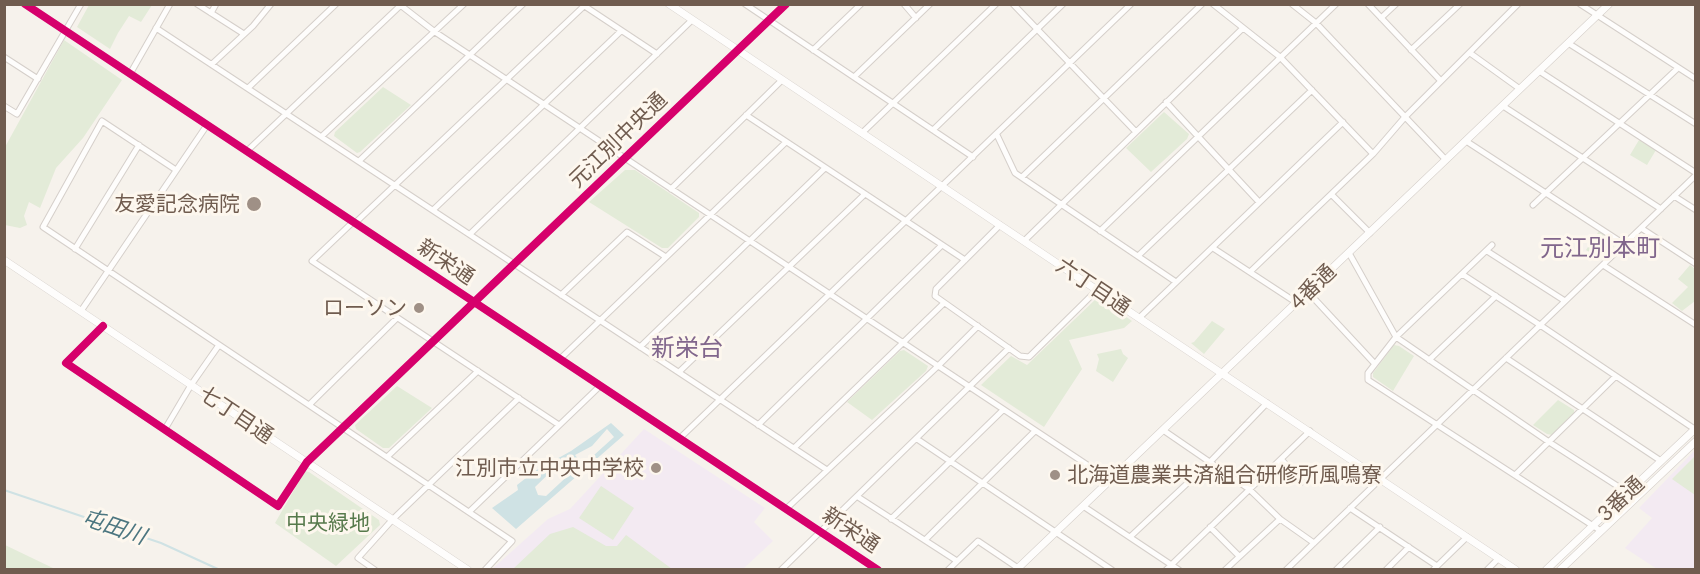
<!DOCTYPE html>
<html>
<head>
<meta charset="utf-8">
<style>
	body { margin:0 }
	#map { position:relative; width:1700px; height:574px; overflow:hidden; background:#f6f2ec; font-family:Lato,sans-serif }
	canvas { display:block }
	.frame { position:absolute; inset:0; border:6px solid #705c4f; pointer-events:none }
</style>
</head>
<body>
<div id="map">
<canvas width="1700" height="574"></canvas>
<div class="frame"></div>
</div>
<script>
const context = document.querySelector('canvas').getContext('2d');
context.lineJoin = 'round';
function fillPath(path, color) {
  context.fillStyle = color;
  context.fill(path, 'evenodd');
}
function trace(path, color, width, dash) {
  context.strokeStyle = color;
  context.lineWidth = width;
  context.lineCap = dash ? 'butt' : 'round';
  context.setLineDash(dash || []);
  context.stroke(path);
}
function drawText(font, color, halo, rows, align = 'center') {
  context.font = font + ' Lato,"Noto Sans JP",sans-serif';
  context.lineWidth = 6;
  context.setLineDash([]);
  context.textBaseline = 'middle';
  context.strokeStyle = halo;
  context.fillStyle = color;
  for (const [text, x, y, turn = 0] of rows) {
    context.save();
    context.translate(x, y);
    context.rotate((+turn || 0) * Math.PI / 180);
    context.textAlign = isNaN(turn) ? turn : align;
    if (halo) context.strokeText(text, 0, 0);
    context.fillText(text, 0, 0);
    context.restore();
  }
}
const education = new Path2D(`
	M644,429l121,79 -11,14 19,19 -30,28 -252,1 57,-51 22,-10z
	M1695,450v119h-38l-32,-21 27,-30 -13,-10z`);
const green = new Path2D(`
	M89,5v-1l63,1 -11,17 -12,-6 -11,17 -8,16 -33,-22z
	M64,40l58,40 -39,58 -27,30 -16,40 -11,-6 -5,14 3,9 -7,3 -15,-3v-78z
	M383,87l28,18 -51,47 -3,1 -23,-17 1,-4z
	M1164,112l25,22 -2,5 -36,33 -25,-24z
	M1639,140l17,10 -9,15 -17,-10z
	M625,170h10l64,43v4l-31,31h-6l-73,-46z
	M1599,231l15,9v6l-14,12 -14,-8z
	M1690,265l5,4v32l-13,10 -10,-8 16,-16 -10,-8z
	M1098,297l34,24 -8,7 -55,12 13,29 -38,58 -63,-42 30,-29 16,9z
	M1212,321l13,8 -21,25 -13,-11 3,-1z
	M1394,345l5,1 15,10 -21,35 -20,-14v-4z
	M1121,349l2,5 5,4 -15,24 -17,-11 3,-12 -2,-5z
	M904,350l24,16 -2,5 -54,49 -25,-18 53,-51z
	M397,386l35,22 -43,40h-6l-27,-19 -1,-4z
	M1558,400l16,10v4l-22,21 -5,-1 -14,-9z
	M1695,456v39l-23,-16z
	M305,471l4,1 70,48 1,5 -44,41 -61,-43z
	M601,486l33,22 -21,32 -34,-22z
	M573,527l33,19h11l9,-11 46,34h-159l37,-35z
	M5,545l50,24h-50z`);
const water = new Path2D(`
	M611,423l13,12 -108,94 -24,-21 26,-18 -1,-5 18,-14 36,-20zM607,429l7,8 -31,28 -8,-10 17,-9zM562,461l12,9 -28,26 -8,-1 -3,-8z`);
const stream = new Path2D(`
	M4,490l157,53 59,27`);
const minor = new Path2D(`
	M25,4l853,566
	M197,4l47,30
	M399,4l36,28 675,448
	M745,4l228,153
	M904,4l12,14
	M1013,4l123,128
	M1213,4l67,53 93,97
	M1292,4l24,19 130,137
	M1368,4l73,77
	M1580,4l116,75
	M583,5l74,49
	M211,13l5,-9
	M1381,18l15,-14
	M156,28l671,442
	M1568,43l128,81
	M813,50l48,-46
	M1411,50l49,-46
	M1470,53l50,36
	M4,57l34,22
	M212,64l41,-38 18,-22
	M1539,71l157,102
	M130,74l40,-70
	M854,77l76,-73
	M248,88l88,-84
	M1166,102l93,100
	M4,106l13,8 64,-110
	M1503,106l158,103
	M746,115l219,145
	M933,130l130,-126
	M862,133l134,-129
	M997,135l18,38 161,109
	M322,136l142,-132
	M1466,141l158,103
	M247,151l155,-147
	M359,161l164,-157
	M176,170l-74,-49 -59,106 469,314 -27,29
	M1022,177l180,-173
	M671,189l111,-109
	M1332,195l38,38
	M1674,196l22,14
	M1533,205l145,-137
	M433,210l188,-179
	M353,222l-41,39 247,164
	M355,223l229,-217
	M1000,225l-64,64 -1,7 85,60 9,1 68,-67
	M1641,228l55,36
	M1100,231l236,-227
	M470,234l222,-214
	M1024,241l219,-213
	M1492,245l-96,92 -28,36v7l233,151
	M1213,248l84,55
	M75,249l64,-104
	M1487,251l78,50
	M1349,253l47,84 153,105 87,56
	M1138,256l174,-166
	M1603,265l93,60
	M1251,271l122,-117 32,-37 113,-113
	M1462,274l78,51 156,105
	M1308,292l67,72
	M561,295l66,-63 39,25
	M81,311l126,-186
	M1139,318l204,-196
	M103,326l-37,37 212,143 29,-44 479,-458
	M640,347l185,-179
	M1506,358l155,103
	M560,359l226,-217
	M1429,360l67,-64
	M679,372l186,-178
	M309,405l88,-87
	M758,425l184,-180
	M165,429l26,-44 28,-40
	M1163,430l86,59 31,30 34,24
	M680,438l451,-434
	M917,439l195,131
	M794,448l150,-145
	M387,457l91,-86
	M1281,459l21,23
	M1515,475l100,-98
	M858,497l99,64
	M1083,506l96,64
	M1350,508l87,58
	M786,509l152,-143 40,-40
	M469,512l131,-126
	M891,519l112,-109
	M1210,527l29,29
	M1130,537l80,-75 57,-59
	M925,540l110,-109
	M375,570l-17,-12 35,-39 126,-121
	M781,570l228,-222
	M948,570l30,-29 40,27
	M1166,570l144,-139
	M1225,570l55,-51
	M1286,570l410,-395
	M1336,570l44,-43
	M1386,570l23,-23
	M1433,570l34,-33
	M1487,570l12,-12`);
const tertiary = new Path2D(`
	M669,4l847,566
	M4,260l464,310
	M1016,570l593,-566
	M1546,570l150,-142
	M1560,570l136,-129`);
const cycleway = new Path2D(`
	M25,4l853,566
	M103,326l-37,37 212,143 29,-44 479,-458`);
const markers = [
	[254,204,8,"#9f9086"],
	[419,308,6,"#9f9086"],
	[656,468,6,"#9f9086"],
	[1055,475,6,"#9f9086"]
];
const streetNames = [
	["元江別中央通",618,140,-44],
	["新栄通",446,262,34],
	["六丁目通",1093,287,34],
	["4番通",1313,287,-44],
	["七丁目通",236,415,34],
	["3番通",1621,499,-43],
	["新栄通",851,530,34]
];
const poiNames = [
	["友愛記念病院",240,204],
	["ローソン",407,308],
	["江別市立中央中学校",644,468],
	["北海道農業共済組合研修所風鳴寮",1067,475,"left"]
];
const parkNames = [
	["中央緑地",328,523]
];
const waterNames = [
	["屯田川",114,527,19]
];
const quarterNames = [
	["元江別本町",1600,248],
	["新栄台",687,348]
];
fillPath(education, '#f3eaf2');
fillPath(green, '#e3ebd8');
fillPath(water, '#cfe2e4');
trace(stream, '#cfe2e4', 2);
trace(minor, '#d5cfca', 7);
trace(tertiary, '#d5cfca', 8);
trace(minor, '#fefdfc', 5);
trace(tertiary, '#fefdfc', 7);
trace(cycleway, '#d6006c', 8);
for (const [x, y, r, color] of markers) {
  const dot = new Path2D();
  dot.arc(x, y, r, 0, 2 * Math.PI);
  context.fillStyle = color;
  context.fill(dot);
  trace(dot, '#fdf7ee', 2);
}
drawText('21px', '#705c4f', '#fdf7ee', streetNames);
drawText('21px', '#705c4f', '#fdf7ee', poiNames, 'right');
drawText('21px', '#577a4c', '#fdf7ee', parkNames);
drawText('italic 22px', '#4c7680', '#fdf7ee', waterNames);
drawText('24px', '#81668c', '#fdf7ee', quarterNames);
</script>
</body>
</html>
